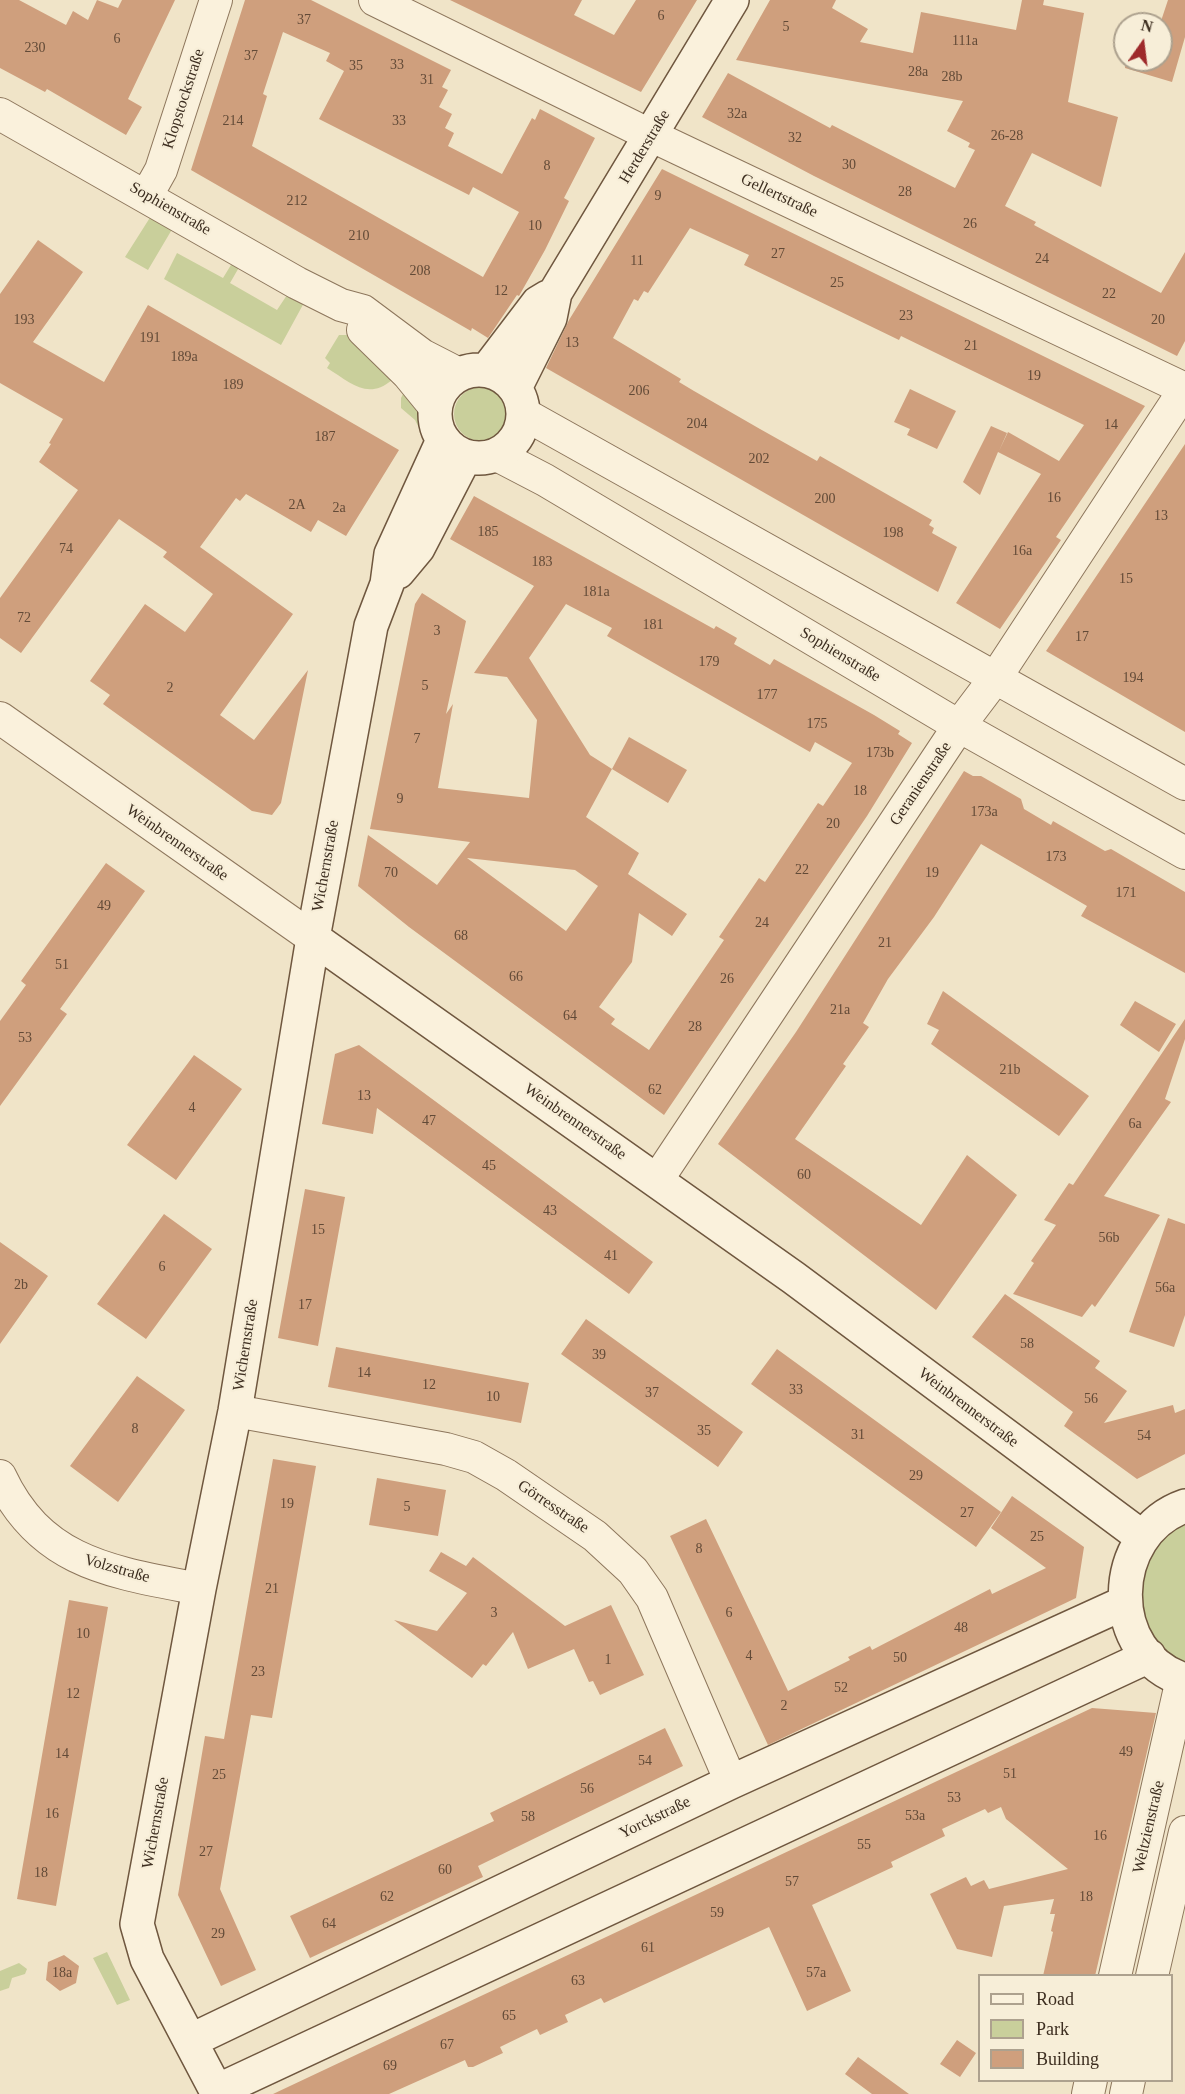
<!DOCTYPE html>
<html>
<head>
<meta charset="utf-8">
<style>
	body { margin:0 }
	#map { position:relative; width:1185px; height:2094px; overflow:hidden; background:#f0e4c8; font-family:Georgia,serif }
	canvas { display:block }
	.legend { position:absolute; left:978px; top:1974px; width:195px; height:108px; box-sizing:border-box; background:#f7eed8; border:2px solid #ada18e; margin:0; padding:8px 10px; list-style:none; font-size:18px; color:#3d2e20 }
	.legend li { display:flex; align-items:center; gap:12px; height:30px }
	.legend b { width:30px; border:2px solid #ada18e }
	.north { position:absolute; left:1113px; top:12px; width:60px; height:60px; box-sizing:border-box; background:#f7eed8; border:2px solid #ada18e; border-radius:50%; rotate:14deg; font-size:16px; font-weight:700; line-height:24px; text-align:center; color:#3d2e20 }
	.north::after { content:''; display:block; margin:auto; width:21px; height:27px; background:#9e2a2b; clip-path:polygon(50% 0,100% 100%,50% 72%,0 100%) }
</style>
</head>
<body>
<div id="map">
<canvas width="1185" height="2094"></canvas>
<ul class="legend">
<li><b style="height:8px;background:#faf1dc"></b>Road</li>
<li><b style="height:16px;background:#c9cf9b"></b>Park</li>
<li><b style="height:16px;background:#cf9f7d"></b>Building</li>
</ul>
<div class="north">N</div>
</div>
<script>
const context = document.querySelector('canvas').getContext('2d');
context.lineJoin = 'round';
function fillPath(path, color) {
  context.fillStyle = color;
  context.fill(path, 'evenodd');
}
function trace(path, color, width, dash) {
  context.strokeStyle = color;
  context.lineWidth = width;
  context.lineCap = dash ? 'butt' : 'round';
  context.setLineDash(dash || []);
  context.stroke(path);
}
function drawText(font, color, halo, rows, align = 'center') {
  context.font = font + ' Georgia,serif';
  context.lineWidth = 4.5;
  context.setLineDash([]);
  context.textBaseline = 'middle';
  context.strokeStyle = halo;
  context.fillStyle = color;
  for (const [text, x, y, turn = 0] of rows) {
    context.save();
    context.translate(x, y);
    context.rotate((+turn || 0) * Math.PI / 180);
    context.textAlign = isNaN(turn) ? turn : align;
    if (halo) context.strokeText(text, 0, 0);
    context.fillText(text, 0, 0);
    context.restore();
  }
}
const green = new Path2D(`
	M151,216l23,10 -26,44 -23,-13z
	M177,253l46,25 11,-18 7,4 -11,19 47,27 12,-18 16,9 -24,44 -117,-66z
	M339,335h18l35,45c-25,21 -42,2 -65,-12l3,-5 -5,-5z
	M454 414a27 27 0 1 1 54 0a27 27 0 1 1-54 0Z
	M406,388l13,12 1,30 -5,-10 -14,-12v-10z
	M1185,1519v143c-38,-17 -51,-53 -42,-91 2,-5 2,-13 5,-18 8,-13 26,-24 37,-34z
	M107,1952l23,48 -13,5 -24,-47z
	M19,1963l8,6 -2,5 -13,4 -3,10 -9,3v-20z`);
const building = new Path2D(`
	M0,0h19l47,25 7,-14 15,9 9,-20 21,8 4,-8h53l-47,99 14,8 -16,28 -79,-46 -2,3 -45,-24z
	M245,0h66l140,70 -9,17 6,3 -9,17 13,7 -7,14 9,5 -6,13 54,28 30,-56 3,2 5,-11 55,29 -31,60 5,3 -24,49 -26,46 -2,-1 -29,43 -16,-10 -1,3 -280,-161zM283,32l47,21 -4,8 18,10 -25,48 150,76 4,-8 46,25 -36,65 -231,-131 15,-50 -4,-2z
	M450,0h132l-8,15 40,20 22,-35h61l-56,92z
	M770,0h66l-4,8 36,21 -8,13 53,11 8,-41 95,18 6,-30h22l-1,5 41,8 -16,89 50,15 -17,70 -69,-34 -27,53 31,16 -2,3 127,68 24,-41v89l-8,15 -363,-180 -112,-59 26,-44 102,55 2,-3 123,63 20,-38 -7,-3 2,-4 -23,-12 16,-30 -227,-41z
	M1168,0h17v37l-13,45 -47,-14 1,-8h35l-1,-36z
	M662,169l483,237 -89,131 5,3 -61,89 -44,-26 85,-129 -43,-22 -18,43 -17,-13 28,-56 16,7 -8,18 9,-19 51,29 25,-36 -183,-89 -2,4 -155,-75 5,-10 -59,-27 -42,65 -4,-2 -6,10 -4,-2 -21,39 68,41 -2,3 15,9 66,38 57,32 3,-5 112,64 -3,5 5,3 -2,5 25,14 -19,45 -392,-224 23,-48z
	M38,240l45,32 -50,70 71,40 44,-77 251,145 -53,86 -28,-16 -7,12 -65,-38 -6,7 -4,-3 -36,49 93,67 -73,101 34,25 54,-70 -27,133 -9,12 -20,-4 -149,-107 7,-9 -20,-14 55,-77 40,28 28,-38 -50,-37 4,-5 -48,-33 -98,134 -21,-15v-40l78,-108 -39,-28 12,-18 -2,-1 14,-24 -63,-36v-89z
	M910,389l46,22 -19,38 -30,-14 3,-6 -16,-7z
	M1185,444v288l-139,-81z
	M474,496l240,133 2,-3 21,12 -3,6 36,21 4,-6 100,56 26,16 -2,3 14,9 -45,73 -203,299 -255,-188 -51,-41 10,-51 69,50 33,-43 -100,-13 45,-225 7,-11 44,28 -20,93 7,-10 -15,84 91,10 8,-78 -30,-43 -33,-4 60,-87 -84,-47zM566,604l46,24 -5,8 203,116 5,-10 37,21 -29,43 -5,-3 -53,79 -6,-4 -40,59 5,3 -75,110 -38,-26 4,-5 -16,-12 33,-45 7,-49 33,23 15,-22 -59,-40 11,-21 -53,-36 26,-48 -22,-14 -61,-97zM467,858l108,12 23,16 -32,45z
	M629,737l58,33 -19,33 -56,-34z
	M964,771l9,5h8l40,23 3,10 27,16 2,-4 52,30 6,-2 74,43v81l-104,-57 6,-10 -106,-62 -47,73 -46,62 -25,44 6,4 -26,37 3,2 -51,73 126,86 46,-70 50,40 -81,115 -218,-166 78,-112z
	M106,863l39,28 -85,118 7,5 -67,92v-85l26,-36 -5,-4z
	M943,991l146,105 -30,40 -128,-92 8,-14 -12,-6z
	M1135,1001l41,23 -17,28 -39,-27z
	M1185,1019v20l-20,60 6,3 -67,94 56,19 -65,92 -3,-3 -10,13 -69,-23 21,-31 -3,-2 25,-36 -12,-5 25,-37 4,2z
	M359,1045l294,217 -24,32 -252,-186 -4,26 -51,-10 13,-70z
	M194,1055l48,34 -66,91 -49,-35z
	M305,1189l40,8 -27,149 -40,-8z
	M164,1214l48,35 -66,90 -49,-35z
	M1168,1218l17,6v91l-11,32 -45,-15z
	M0,1242l48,34 -48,68z
	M1005,1294l95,67 -5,7 32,23 -23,32 69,-18 2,8 10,-4v45l-48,25 -73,-53 9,-14 -101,-75z
	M586,1319l157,113 -25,35 -157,-113z
	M336,1347l193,36 -8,40 -193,-36z
	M777,1349l224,163 -25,35 -225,-163z
	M137,1376l48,34 -67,92 -48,-36z
	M273,1459l43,7 -44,252 -21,-3 -31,174 36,81 -35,16 -43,-91 27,-159 19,3z
	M377,1478l69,12 -8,46 -69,-11z
	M1012,1496l72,51 -8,51 -308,147 -98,-209 36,-17 82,172 62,-31 -2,-3 22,-11 2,4 118,-61 2,5 54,-26 -55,-40z
	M441,1552l25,14 7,-9 92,69 46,-21 33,70 -44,20 -7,-14 -4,1 -15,-33 -46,20 -15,-37 -27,34 -3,-2 -11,14 -78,-58 43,11 30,-38 -38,-22z
	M69,1600l39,7 -52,299 -39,-7z
	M1092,1708l64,5 -61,263h-52l10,-44 -2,-1 4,-17h-5l4,-15 -50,7 -12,51 -35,-8 -27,-55 36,-17 5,9 13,-6 5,9 79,-20 -62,-50 -5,-12 -13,6 -3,-4 -43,20 3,7 -54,26 2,5 -81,38 39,86 -44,20 -38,-84 -165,76 -3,-5 -36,17 3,7 -28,13 -3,-6 -37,18 3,6 -30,14h-5l-3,-7 -76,34h-116z
	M665,1728l18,38 -205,100 5,11 -173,81 -20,-42 204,-95 -4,-8z
	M64,1955l15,11 -3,17 -16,8 -14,-11 2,-18z
	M957,2040l19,13 -16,24 -20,-13z
	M858,2057l51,37h-37l-27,-20z`);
const street = new Path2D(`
	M375,0l277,136 533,253
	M0,114l297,169 44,22 22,6 59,44 37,19
	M147,195l14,-25 55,-170
	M363,330l45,44 27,33
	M524,414l661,370
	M497,455l48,25 414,246 226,127
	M0,718l313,220
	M657,1180l302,-454 37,-49 189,-288
	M235,1411l211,38 28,8 32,18 89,61 38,35 19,27 79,184
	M0,1476c41,88 113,96 199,113
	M1115,1976l67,-297
	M1152,1976l33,-144
	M1088,2094l3,-14
	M1126,2094l3,-14`);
const secondary = new Path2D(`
	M435 414a44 44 0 1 1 88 0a44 44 0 1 1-88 0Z
	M487,370l51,-67 10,-6
	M515,388l35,-70 5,-25 177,-293
	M398,572l20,-24 47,-91
	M313,938l481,340 348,259
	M1185,1506c-78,27 -81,149 0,174
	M190,2041l541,-259 393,-179
	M217,2091l932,-435
	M218,2094l-71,-135 -10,-35 62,-335 36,-178 78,-473 58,-312 16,-42 4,-30 52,-114`);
const numberNames = [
	["6",661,16],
	["37",304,20],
	["5",786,27],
	["6",117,39],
	["111a",965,41],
	["230",35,48],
	["37",251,56],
	["33",397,65],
	["35",356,66],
	["28a",918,72],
	["28b",952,77],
	["31",427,80],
	["32a",737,114],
	["214",233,121],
	["33",399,121],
	["26-28",1007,136],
	["32",795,138],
	["30",849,165],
	["8",547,166],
	["28",905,192],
	["9",658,196],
	["212",297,201],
	["26",970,224],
	["10",535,226],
	["210",359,236],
	["27",778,254],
	["24",1042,259],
	["11",637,261],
	["208",420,271],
	["25",837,283],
	["12",501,291],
	["22",1109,294],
	["23",906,316],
	["193",24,320],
	["20",1158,320],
	["191",150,338],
	["13",572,343],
	["21",971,346],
	["189a",184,357],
	["19",1034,376],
	["189",233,385],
	["206",639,391],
	["204",697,424],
	["14",1111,425],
	["187",325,437],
	["202",759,459],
	["16",1054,498],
	["200",825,499],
	["2A",297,505],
	["2a",339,508],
	["13",1161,516],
	["185",488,532],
	["198",893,533],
	["74",66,549],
	["16a",1022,551],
	["183",542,562],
	["15",1126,579],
	["181a",596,592],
	["72",24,618],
	["181",653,625],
	["3",437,631],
	["17",1082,637],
	["179",709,662],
	["194",1133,678],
	["5",425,686],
	["2",170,688],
	["177",767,695],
	["175",817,724],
	["7",417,739],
	["173b",880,753],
	["18",860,791],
	["9",400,799],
	["173a",984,812],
	["20",833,824],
	["173",1056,857],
	["22",802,870],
	["70",391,873],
	["19",932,873],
	["171",1126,893],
	["49",104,906],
	["24",762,923],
	["68",461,936],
	["21",885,943],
	["51",62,965],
	["66",516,977],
	["26",727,979],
	["21a",840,1010],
	["64",570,1016],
	["28",695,1027],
	["53",25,1038],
	["21b",1010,1070],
	["62",655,1090],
	["13",364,1096],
	["4",192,1108],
	["47",429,1121],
	["6a",1135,1124],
	["45",489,1166],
	["60",804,1175],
	["43",550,1211],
	["15",318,1230],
	["56b",1109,1238],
	["41",611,1256],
	["6",162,1267],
	["2b",21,1285],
	["56a",1165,1288],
	["17",305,1305],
	["58",1027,1344],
	["39",599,1355],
	["14",364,1373],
	["12",429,1385],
	["33",796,1390],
	["37",652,1393],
	["10",493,1397],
	["56",1091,1399],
	["8",135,1429],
	["35",704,1431],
	["31",858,1435],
	["54",1144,1436],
	["29",916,1476],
	["19",287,1504],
	["5",407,1507],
	["27",967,1513],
	["25",1037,1537],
	["8",699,1549],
	["21",272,1589],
	["3",494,1613],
	["6",729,1613],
	["48",961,1628],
	["10",83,1634],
	["4",749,1656],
	["50",900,1658],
	["1",608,1660],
	["23",258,1672],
	["52",841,1688],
	["12",73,1694],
	["2",784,1706],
	["49",1126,1752],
	["14",62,1754],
	["54",645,1761],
	["51",1010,1774],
	["25",219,1775],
	["56",587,1789],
	["53",954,1798],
	["16",52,1814],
	["53a",915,1816],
	["58",528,1817],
	["16",1100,1836],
	["55",864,1845],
	["27",206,1852],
	["60",445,1870],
	["18",41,1873],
	["57",792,1882],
	["62",387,1897],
	["18",1086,1897],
	["59",717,1913],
	["64",329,1924],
	["29",218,1934],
	["61",648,1948],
	["18a",62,1973],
	["57a",816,1973],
	["63",578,1981],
	["65",509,2016],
	["67",447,2045],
	["69",390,2066]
];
const streetNames = [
	["Klopstockstraße",184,99,-72],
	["Herderstraße",645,147,-59],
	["Gellertstraße",779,196,25],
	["Sophienstraße",170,209,30],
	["Sophienstraße",840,655,31],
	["Geranienstraße",921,784,-56],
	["Weinbrennerstraße",177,843,35],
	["Wichernstraße",326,866,-80],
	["Weinbrennerstraße",575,1122,35],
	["Wichernstraße",246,1345,-81],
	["Weinbrennerstraße",968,1408,37],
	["Görresstraße",553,1507,34],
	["Volzstraße",117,1569,16],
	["Yorckstraße",655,1818,-26],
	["Wichernstraße",156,1823,-80],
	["Weltzienstraße",1149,1827,-77]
];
fillPath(green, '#c9cf9b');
fillPath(building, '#cf9f7d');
trace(street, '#8d765c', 34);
trace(secondary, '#6f573f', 36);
trace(street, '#faf1dc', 32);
trace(secondary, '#faf1dc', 33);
drawText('14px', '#624a37', null, numberNames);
drawText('16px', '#3d2e20', '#f7eed8', streetNames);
</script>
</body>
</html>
